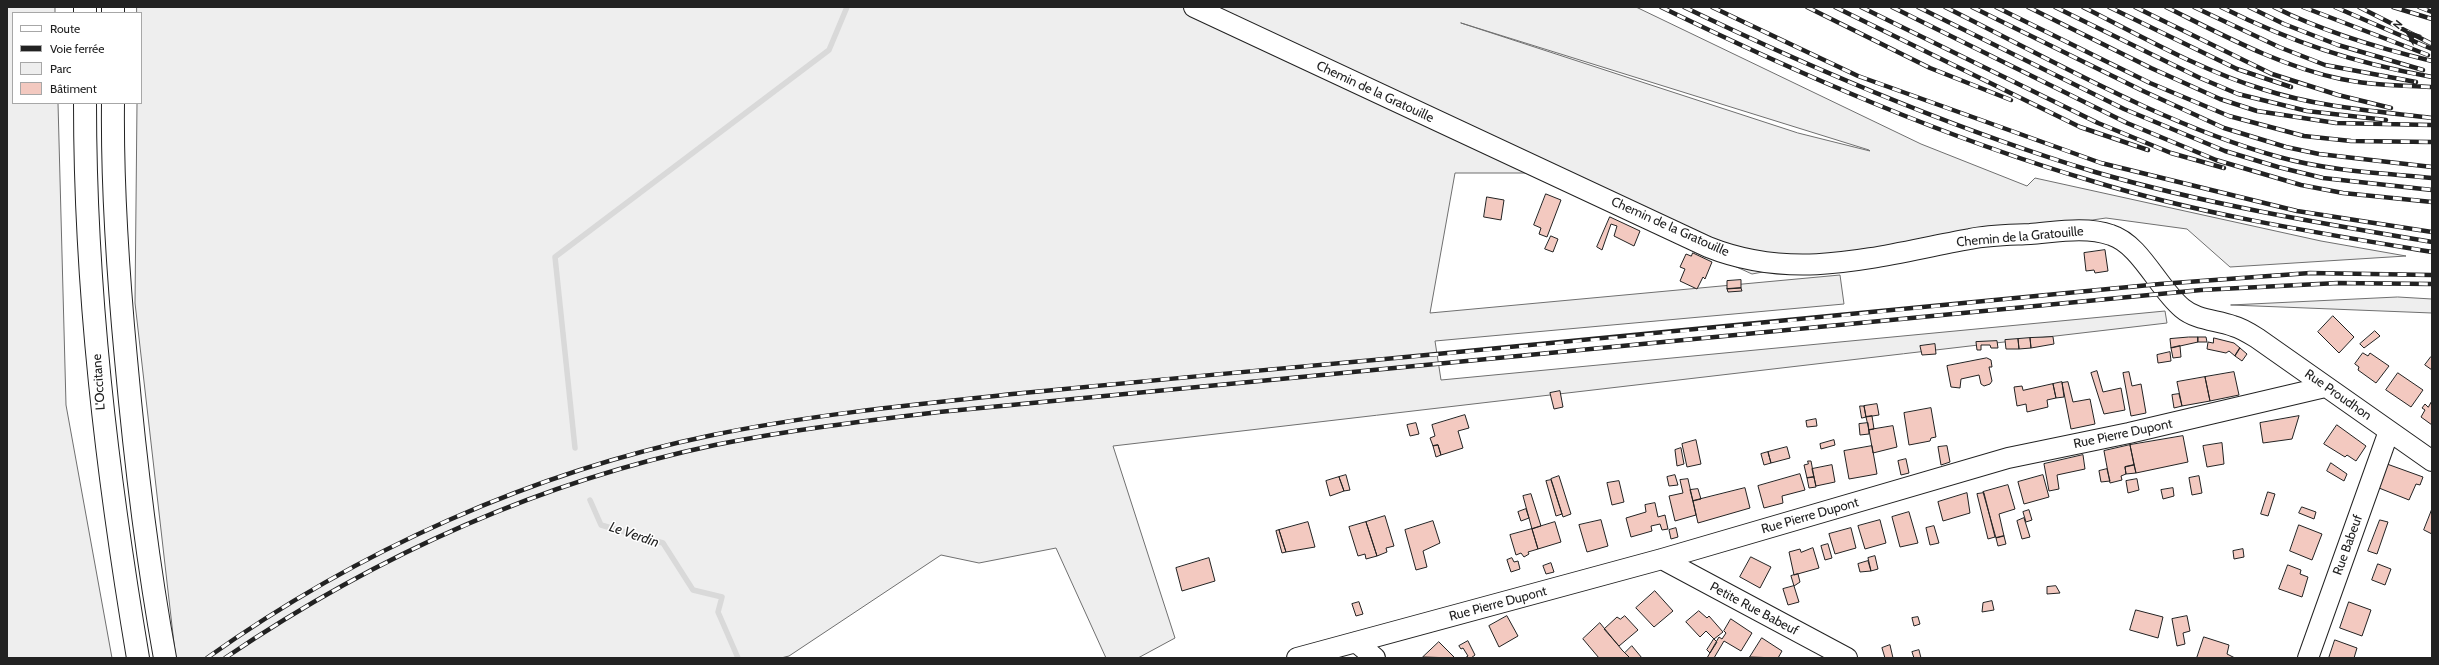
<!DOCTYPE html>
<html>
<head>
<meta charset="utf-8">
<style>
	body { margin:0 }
	#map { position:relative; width:2439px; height:665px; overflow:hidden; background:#fff; font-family:Cabin,sans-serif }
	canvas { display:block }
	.frame { position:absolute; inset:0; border:8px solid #222; pointer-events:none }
	.legend { position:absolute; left:12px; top:12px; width:130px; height:92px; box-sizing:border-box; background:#fff; border:1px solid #a7a7a7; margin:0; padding:5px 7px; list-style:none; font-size:12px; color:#222 }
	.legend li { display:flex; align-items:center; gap:8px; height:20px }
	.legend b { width:20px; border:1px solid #a7a7a7 }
	.north { position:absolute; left:2387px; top:12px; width:40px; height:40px; -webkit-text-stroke:3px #fff; paint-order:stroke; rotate:309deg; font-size:11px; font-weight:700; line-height:16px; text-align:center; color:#222 }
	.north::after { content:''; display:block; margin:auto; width:14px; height:18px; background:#222; clip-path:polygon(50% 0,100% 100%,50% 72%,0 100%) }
</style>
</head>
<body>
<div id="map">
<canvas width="2439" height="665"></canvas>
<div class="frame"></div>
<ul class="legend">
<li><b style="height:5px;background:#fff"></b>Route</li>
<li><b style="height:5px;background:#222"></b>Voie ferrée</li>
<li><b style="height:11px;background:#eee"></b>Parc</li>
<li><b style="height:11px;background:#f3c9c0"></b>Bâtiment</li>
</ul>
<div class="north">N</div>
</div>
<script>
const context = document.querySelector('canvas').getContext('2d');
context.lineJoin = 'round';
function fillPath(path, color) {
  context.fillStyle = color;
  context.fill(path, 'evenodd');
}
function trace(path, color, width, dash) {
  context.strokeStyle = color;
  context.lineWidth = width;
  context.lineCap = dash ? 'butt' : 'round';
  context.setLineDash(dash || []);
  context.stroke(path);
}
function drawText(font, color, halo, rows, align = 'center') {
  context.font = font + ' Cabin,sans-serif';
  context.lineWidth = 3;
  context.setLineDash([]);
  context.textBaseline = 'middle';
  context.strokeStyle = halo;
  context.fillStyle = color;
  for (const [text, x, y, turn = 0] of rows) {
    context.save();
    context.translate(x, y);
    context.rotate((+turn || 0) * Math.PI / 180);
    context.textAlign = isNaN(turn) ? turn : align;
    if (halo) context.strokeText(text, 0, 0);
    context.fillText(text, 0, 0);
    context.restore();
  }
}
const green = new Path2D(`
	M7,7h48v6h-42v90h45l8,302 46,253h-105z
	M137,7h1499l285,137 106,42 8,-8 286,63 85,15 -176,11 -43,-38 -81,-11 -253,37 -101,19 -222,-101h-75l-25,140 410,-38 4,29 -409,37 6,39 724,-69 2,12 -1054,123 62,192 -37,20h-32l-50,-110 -77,15 -38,-8 -152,101 -8,2h-613l7,-6 -40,-349 2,-200h4v-90h-4zM1461,23l408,127 1,1 -72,-18z
	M2398,297l34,2v14l-201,-8z`);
const stream = new Path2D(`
	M575,448l-20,-191 274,-207 18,-43
	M590,500l11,25 62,18 30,47 29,7 -4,15 20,46`);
const building = new Path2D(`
	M1546,194l15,6 -14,37 -8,-3 2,-6 -7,-3z
	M1487,197l17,3 -3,20 -17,-3z
	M1610,217l30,14 -6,15 -20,-10 3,-10 -6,-2 -9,26 -5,-3z
	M1551,236l7,3 -5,13 -8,-3z
	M2105,250l3,21 -13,2 -1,-3 -8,1 -2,-18z
	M1693,253l19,9 -7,17 -2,-2 -6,12 -17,-8 5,-12 -5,-2 6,-13 5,2z
	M1741,280v8l-14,1v-8z
	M1741,288l1,3 -14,1 -1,-3z
	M2333,316l21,21 -15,16 -21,-21z
	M2375,331l5,5 -16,12 -4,-4z
	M2053,337l1,7 -23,4 -1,-10z
	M2189,337h9v5l-27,6 -1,-9z
	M2198,337h8l1,5h-9z
	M2030,338l1,10 -12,1 -1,-10z
	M2214,338l20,5 6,5 -5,8 -6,-5 -3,2 -19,-4 1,-7 5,1z
	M2018,339l1,10h-13l-1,-9z
	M1997,341l1,7h-7l-1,-3h-9v5h-4l-1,-8z
	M1935,344l1,10 -14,1 -2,-9z
	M2180,346l1,11 -8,1 -2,-10z
	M2240,348l7,6 -5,7 -7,-5z
	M2170,352l1,9 -13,2 -1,-8z
	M2363,353l5,3 2,-3 19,13 -13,17 -18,-13 1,-3 -4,-3z
	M2431,357l1,1v12l-7,-5z
	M1987,358l4,2 1,7h-3l3,14 -2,3 -6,2 -3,-2 -2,-9 -18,4 -1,9 -9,-1 -4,-21z
	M2097,371l6,21 18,-4 4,22 -21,4 -13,-41z
	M2129,372l3,14 9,-2 5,29 -15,3 -8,-43z
	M2234,372l5,23 -29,6 -5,-24z
	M2398,373l25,17 -12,17 -25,-17z
	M2205,377l5,24 -28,5 -5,-24z
	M2062,382l2,15 -8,1 -3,-14z
	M2068,382l5,20 17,-3 5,25 -24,5 -9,-46z
	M2053,384l3,14 -9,2 1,7 -21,5 -1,-8 -9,2 -3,-19 8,-1 1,4z
	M1560,391l3,16 -9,2 -4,-16z
	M2179,394l3,12 -8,2 -2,-13z
	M2432,401v24l-11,-8 4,-7 -3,-2 3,-4 3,3z
	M1877,404l2,11 -13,2 -2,-11z
	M1860,406h4l2,11 -4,1z
	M1931,408l5,29 -5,1 -1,3 -21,4 -5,-32z
	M1465,415l4,13 -11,3 5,17 -22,7 -3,-10 -5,1 -3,-8 5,-2 -3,-11z
	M1872,416l2,13 -5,1 -3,-13z
	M2299,416l-7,23 -29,4 -3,-20z
	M1816,419l1,7 -10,1 -1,-6z
	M1416,423l3,11 -9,2 -3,-11z
	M1868,423l1,11 -9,1 -1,-11z
	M2337,425l29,21 -10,15 -9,-6 -2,2 -21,-13z
	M1893,426l4,21 -24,6 -4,-23z
	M2183,436l5,26 -52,11 -6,-28z
	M1696,440l5,24 -14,3 -5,-23z
	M1834,440l1,5 -14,4 -1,-5z
	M2222,443l2,21 -17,3 -4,-21z
	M1438,445l3,10 -5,2 -3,-11z
	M2130,445l4,20 -9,2 1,7 -5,2 1,4 -12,3 -6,-32z
	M1872,446l5,28 -28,5 -5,-28z
	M1947,446l3,16 -9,3 -3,-18z
	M1787,447l3,11 -19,5 -3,-11z
	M1681,448l3,16 -7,2 -2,-16z
	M1768,452l3,11 -7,2 -3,-11z
	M2083,455l2,14 -28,6 2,14 -10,2 -5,-27z
	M1906,459l3,14 -8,2 -3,-14z
	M1808,461h3l3,16 -7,1 -3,-13 4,-1z
	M2331,463l16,11 -3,7 -17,-10z
	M2387,464l36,13 -3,8 -4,-1 -7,16 -30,-12z
	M1832,465l3,17 -19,4 -4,-17z
	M2134,465l2,8 -10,1 -1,-7z
	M2107,469l3,12 -9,1 -2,-11z
	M1800,474l5,16 -23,6 1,7 -19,5 -6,-22z
	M1346,475l4,15 -6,1 -5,-14z
	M1675,475l3,10 -9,1 -2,-9z
	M2043,475l6,22 -25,7 -6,-22z
	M1559,476l12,38 -8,3 -12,-38z
	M2199,476l3,17 -10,2 -3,-17z
	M1339,477l5,14 -14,5 -4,-15z
	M1814,477l2,10 -7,1 -2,-10z
	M1688,479l8,36 -21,6 -6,-25 14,-3 -3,-13z
	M2137,479l2,11 -11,3 -2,-12z
	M1551,480l11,34 -6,2 -10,-35z
	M1619,481l5,21 -12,3 -5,-22z
	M2008,485l7,24 -16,5 5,22 -8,2 -13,-46z
	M1745,488l5,20 -52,15 -5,-22z
	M2173,488l1,8 -11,3 -2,-9z
	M1698,489l3,10 -8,2 -3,-11z
	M2268,492l7,2 -7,22 -7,-2z
	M1967,493l3,20 -27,8 -5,-19z
	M1984,493l11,44 -7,2 -11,-45z
	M1531,494l10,32 -9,3 -9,-33z
	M1655,503l3,14 7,-2 3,14 -6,1 -2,-6 -9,2 1,5 -21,6 -5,-19 20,-6 -1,-7z
	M2302,507l14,5 -2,7 -15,-6z
	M1526,509l3,9 -8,3 -3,-9z
	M2432,509v25l-8,-4z
	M2029,510l3,10 -6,2 -3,-10z
	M1909,512l9,31 -18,4 -8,-30z
	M1385,516l9,30 -8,2 1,4 -10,4 -11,-34z
	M2024,518l6,19 -8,2 -5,-18z
	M1601,520l7,26 -21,6 -8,-27z
	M1880,520l6,23 -21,6 -7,-23z
	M2380,520l8,2 -11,32 -9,-3z
	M1433,521l7,22 -17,8 4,16 -11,3 -11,-40z
	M1308,522l7,25 -29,5 -7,-22z
	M1366,522l11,34 -11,3 -1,-5 -7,2 -9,-29z
	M1555,522l6,20 -23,7 -6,-20z
	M2299,525l23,9 -10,26 -22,-9z
	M1934,526l5,17 -9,2 -4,-17z
	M1676,528l2,9 -7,2 -2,-9z
	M1851,528l5,20 -21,6 -6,-20z
	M1532,529l6,20 -10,3 1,2 -5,3 -3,-4 -5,2 -6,-20z
	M1279,530l7,22 -4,1 -6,-22z
	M2004,536l2,8 -8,2 -2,-8z
	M1828,544l4,14 -7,2 -4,-14z
	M1813,548l6,20 -25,7 -5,-23 11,-3 1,3z
	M2243,549l1,8 -10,2 -1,-8z
	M1875,556l3,13 -7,2 -3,-13z
	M1751,557l20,10 -11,21 -20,-11z
	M1209,558l6,23 -33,10 -6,-23z
	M1512,558l2,4 4,-1 2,8 -9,3 -4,-12z
	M1868,561l3,10 -11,1 -2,-8z
	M1551,563l3,9 -8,2 -3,-8z
	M2378,564l13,5 -6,16 -13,-5z
	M2288,565l13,5 -1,4 8,3 -6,20 -23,-8z
	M1798,574l2,8 -6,4 -3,-10z
	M1794,586l5,16 -11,3 -5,-16z
	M2056,586l4,7 -13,1v-7z
	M1655,591l18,20 -19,16 -18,-19z
	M1992,601l2,9 -12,2 1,-9z
	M1359,602l4,12 -7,2 -4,-12z
	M2349,602l22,8 -9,26 -22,-8z
	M2136,610l27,7 -5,21 -28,-8z
	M1699,611l8,7 2,-2 14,16 -9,7 -8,-8 -6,6 -14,-15z
	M1507,616l11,20 -19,11 -10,-21z
	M1625,616l13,14 -19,16 -15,-17 13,-12 3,2z
	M2187,616l3,15 -7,2 2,11 -8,2 -5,-27z
	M1918,617l2,7 -6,2 -2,-8z
	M1731,619l21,14 -11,18 -17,-10 -10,17h-7l12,-21 3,2 4,-6 -2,-2z
	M1600,623l22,27 8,8h-31l-16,-19z
	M2204,637l25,8 -2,9 8,4h-38z
	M1762,638l20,13 -4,7 -28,-1z
	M1714,639l3,3 -7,11 -3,-3z
	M2335,640l22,8 -3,10h-25z
	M1468,641l7,14 -4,3h-6l3,-2 -5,-8 -2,1 -2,-3z
	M1439,642l16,16 -32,-1z
	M1890,645l3,13h-8l-3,-10z
	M1632,646l10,12h-12l-5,-5z
	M1919,650l2,8h-7l-2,-6z`);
const minor = new Path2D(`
	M1194,7l514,240c90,36 172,8 262,-8 19,-4 40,-4 60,-5 26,-2 56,-8 81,1 29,9 47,53 71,73 14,12 34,12 51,18 8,2 16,7 24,12l175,123
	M1662,559l185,99
	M1356,642l19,16
	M1297,658l365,-99 346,-101 121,-25 196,-46
	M2308,658l81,-227`);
const highway = new Path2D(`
	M85,7v6
	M113,13v-6
	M85,103c0,187 22,371 53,555
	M113,103c-1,85 5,171 13,256 9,100 21,200 39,299`);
const rail = new Path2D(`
	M1661,7c140,68 282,130 431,174 111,34 226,52 340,71
	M1684,7c133,64 270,122 411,165 110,32 224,51 337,70
	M1712,7l146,69 243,87 196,48 135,21
	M1807,7l123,61 81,32
	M1835,7l245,120 68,23
	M1861,7l237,116 73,30 53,15
	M1892,7l235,116 89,37 85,25 42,8 89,9
	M1918,7l206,102 101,42 53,16 45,11 109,12
	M1945,7c109,54 217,117 334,150 50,14 102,16 153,21
	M1972,7l169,83 83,38 62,19 33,7 113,13
	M1996,7l154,76 79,33 75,20 47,5 81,1
	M2028,7l123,61 69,31 37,12 79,12 96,2
	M2055,7l145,71 38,16 69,17 79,9
	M2083,7c58,29 117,63 179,82 55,18 113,22 170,29
	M2109,7l128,62 54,18
	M2135,7l137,67 66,21 53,13
	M2166,7c57,28 113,59 175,72 29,6 61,7 91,8
	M2194,7l85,40 46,18 91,17
	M2221,7c73,36 130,55 211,70
	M2249,7l35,17 54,21 85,25
	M2274,7c50,25 104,41 158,54
	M2303,7l125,48
	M2335,7l97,42
	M2359,7l73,37
	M2393,7l39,12
	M2419,7l13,5
	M207,658c150,-107 325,-186 506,-223 102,-21 206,-31 310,-42 121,-12 241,-23 362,-34 259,-23 517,-50 775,-75l150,-11 122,2
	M225,658c149,-101 314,-176 490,-213 74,-15 149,-24 224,-33l1262,-122 137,-7 94,1`);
const streetNames = [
	["Chemin de la Gratouille",1375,92,25],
	["Chemin de la Gratouille",1670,227,24],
	["Chemin de la Gratouille",2020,237,-5],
	["L'Occitane",99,382,-94],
	["Rue Proudhon",2338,395,35],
	["Rue Pierre Dupont",2123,434,-12],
	["Rue Pierre Dupont",1810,516,-16],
	["Rue Babeuf",2348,545,-70],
	["Rue Pierre Dupont",1498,604,-15],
	["Petite Rue Babeuf",1754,609,28]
];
const waterNames = [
	["Le Verdin",634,535,19]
];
fillPath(green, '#eee');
trace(green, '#6f6f6f', 1);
trace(stream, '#d9d9d9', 5.5);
fillPath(building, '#f3c9c0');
trace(building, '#222', 1);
trace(minor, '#222', 22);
trace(highway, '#222', 24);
trace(minor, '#fff', 20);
trace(highway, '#fff', 22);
trace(rail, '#222', 4.5);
trace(rail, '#fff', 3, [9]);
drawText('13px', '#222', '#fff', streetNames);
drawText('italic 14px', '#222', '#fff', waterNames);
</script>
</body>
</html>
